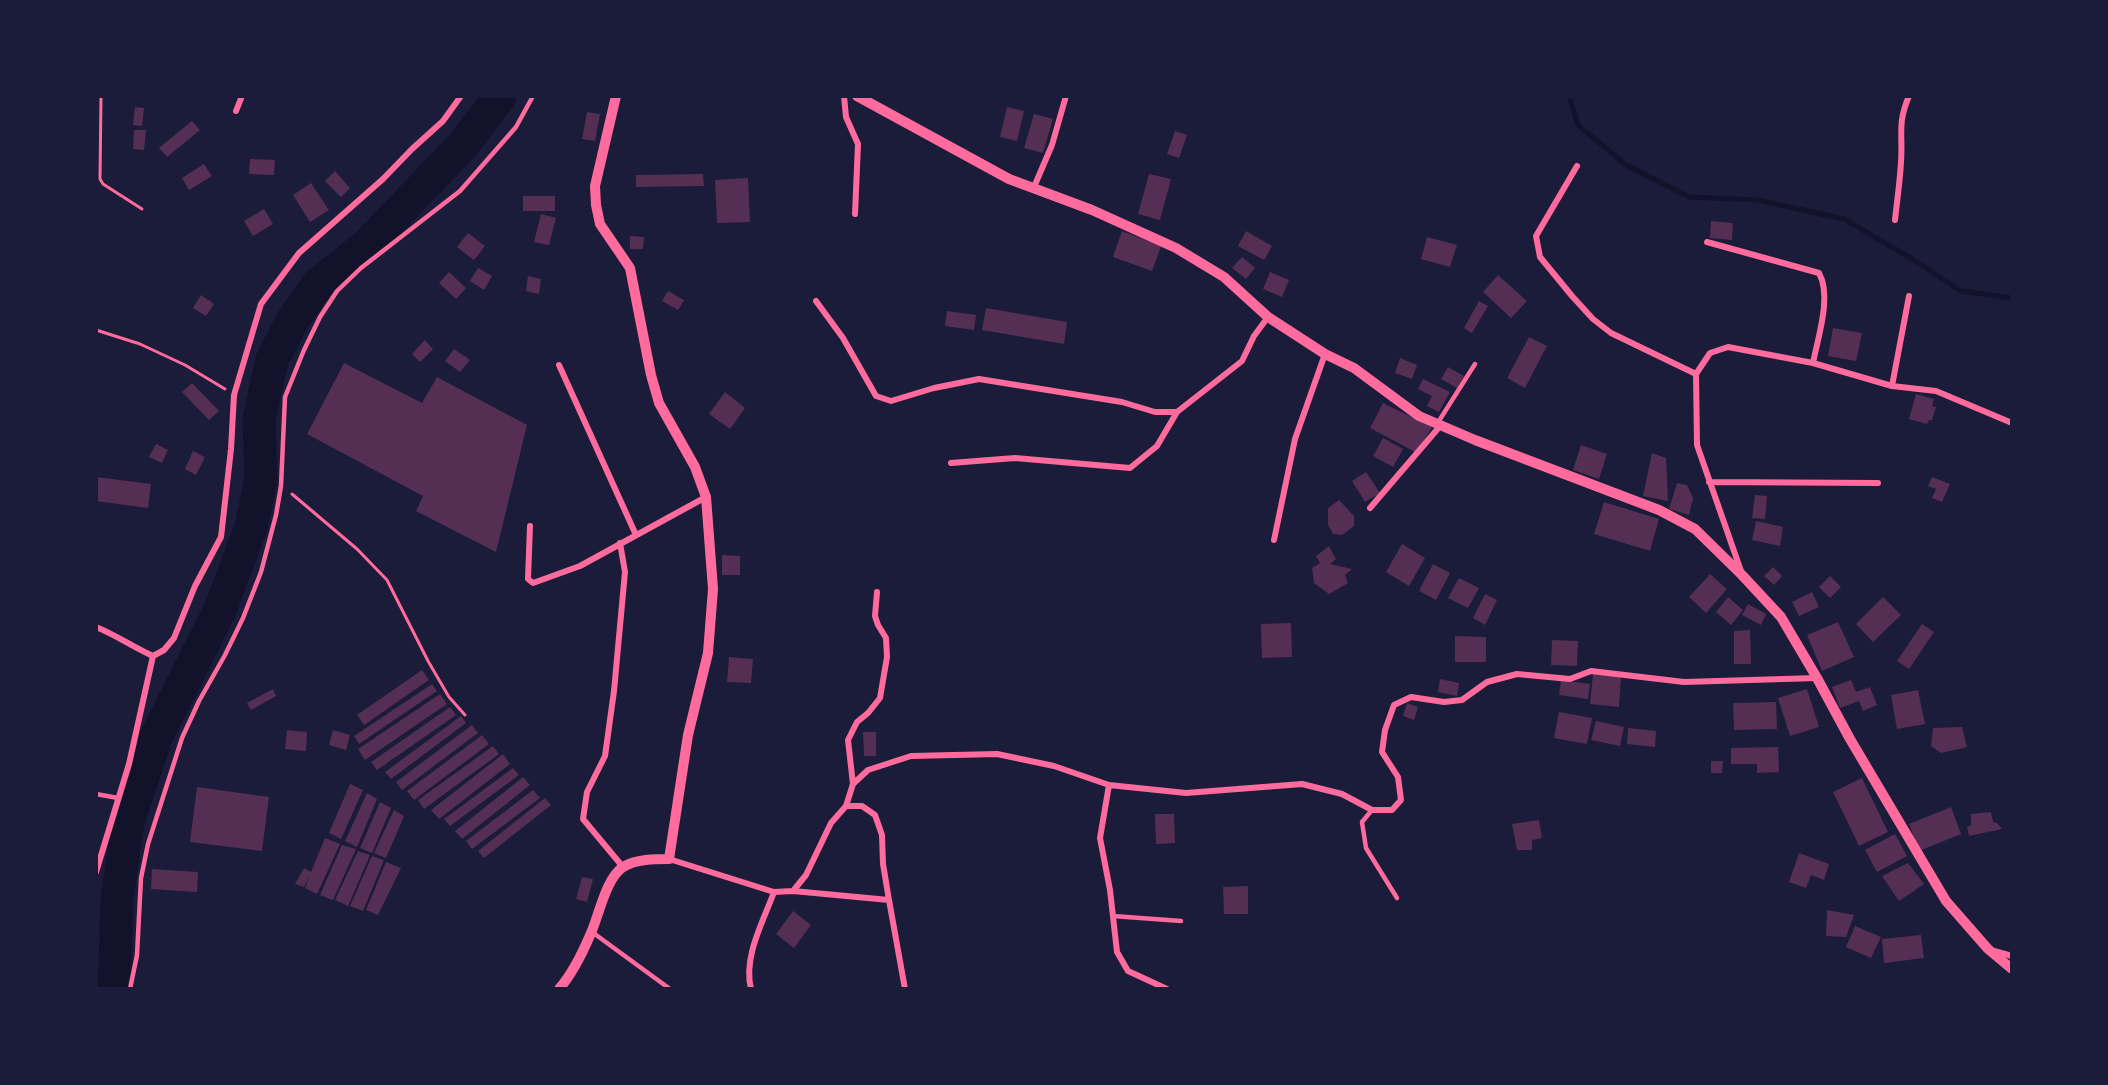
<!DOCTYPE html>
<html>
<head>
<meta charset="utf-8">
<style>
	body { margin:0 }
	#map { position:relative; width:2108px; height:1085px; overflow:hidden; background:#1b1b3a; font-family:Merriweather,serif }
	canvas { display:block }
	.frame { position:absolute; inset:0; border:98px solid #1b1b3a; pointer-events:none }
</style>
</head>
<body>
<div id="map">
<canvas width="2108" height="1085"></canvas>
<div class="frame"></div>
</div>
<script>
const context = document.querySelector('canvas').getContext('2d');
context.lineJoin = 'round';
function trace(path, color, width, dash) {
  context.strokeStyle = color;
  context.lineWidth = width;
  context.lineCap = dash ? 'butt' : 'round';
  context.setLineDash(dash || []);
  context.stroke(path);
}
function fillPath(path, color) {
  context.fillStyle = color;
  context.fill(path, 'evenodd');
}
const stream = new Path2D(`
	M1569,96l9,29 48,40 63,32 68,3 87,19 65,38 52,34 51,7`);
const river = new Path2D(`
	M110,989l5,-21 2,-69 11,-77 28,-85 64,-127 32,-86 9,-46 -2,-59 13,-59 20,-39 26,-37 48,-38 97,-101 37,-49`);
const building = new Path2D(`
	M135,107l9,1 -2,18 -9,-1z
	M1007,107l17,4 -7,30 -17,-4z
	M587,112l13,2 -5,27 -13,-2z
	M1034,114l19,5 -10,34 -19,-5z
	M192,121l8,9 -33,27 -8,-9z
	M134,130h12l-2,20 -11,-1z
	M1175,131l12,4 -8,23 -12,-4z
	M250,159l25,1 -1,15 -25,-1z
	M204,164l8,12 -23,14 -7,-12z
	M335,171l15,17 -9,9 -16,-16z
	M703,174l1,12 -68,1v-12z
	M1149,174l22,5 -11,41 -22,-6z
	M748,178l2,44 -33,1 -2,-43z
	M311,183l18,27 -19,12 -17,-27z
	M523,196h32v15h-32z
	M264,209l9,15 -20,12 -9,-15z
	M541,214l15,4 -7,27 -15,-3z
	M1711,221l22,2 -1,17 -22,-2z
	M1122,231l39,15 -9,25 -39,-14z
	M1246,231l26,15 -8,14 -26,-14z
	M468,233l17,13 -11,14 -17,-13z
	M630,236l14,1 -1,12h-13z
	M1427,237l30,8 -7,22 -29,-8z
	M1242,257l13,11 -9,11 -14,-11z
	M478,268l14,8 -8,14 -14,-9z
	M449,272l17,16 -10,11 -17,-16z
	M1270,272l19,8 -7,17 -19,-8z
	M1498,275l29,26 -16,17 -28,-26z
	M528,276l13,3 -2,15 -13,-3z
	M668,291l16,9 -6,10 -16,-9z
	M201,295l13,9 -8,12 -13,-8z
	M1479,301l9,5 -16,27 -8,-5z
	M986,308l81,14 -3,22 -82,-14z
	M947,311l29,4 -2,15 -29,-4z
	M1833,328l29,5 -6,28 -28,-5z
	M1529,337l18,9 -22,42 -18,-10z
	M425,340l8,9 -13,13 -8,-8z
	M454,349l16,11 -10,12 -15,-11z
	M1400,358l17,7 -5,14 -17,-6z
	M344,363l78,40 15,-26 90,48 -31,127 -80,-41 7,-15 -116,-62z
	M1448,367l16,9 -7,12 -16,-9z
	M1423,379l27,13 -11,20 -12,-6 5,-10 -14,-7z
	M192,383l27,28 -10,9 -27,-28z
	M725,392l20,16 -15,21 -21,-15z
	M1916,394l18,5 -2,7 4,1 -4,13h-3l-2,4 -18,-5z
	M1383,403l49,24 -15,26 -47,-25z
	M1383,438l20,11 -10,18 -20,-11z
	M156,444l12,6 -6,13 -13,-6z
	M1581,445l26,9 -8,25 -26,-9z
	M193,451l12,6 -9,18 -11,-6z
	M1652,453l14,5 2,43 -25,-5z
	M1366,472l14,21 -15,9 -13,-21z
	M96,477l55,7 -3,24 -52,-7z
	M1932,477l18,7 -8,18 -10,-4 4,-9 -8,-3z
	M1677,483l10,2 6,13 -4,17 -20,-6z
	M1755,495l12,1 -2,23 -13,-1z
	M1339,500l15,16v10l-12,9 -9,-1 -5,-9v-17z
	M1604,502l55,17 -9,32 -56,-17z
	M1756,521l27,6 -3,19 -28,-6z
	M1402,544l23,14 -16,28 -23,-14z
	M1329,546l7,13 -6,5 22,5 -7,6 3,8 -19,11 -15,-11 -2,-15 8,-5 -4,-7z
	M722,555l18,1v19h-18z
	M1433,564l17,9 -14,27 -17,-9z
	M1773,567l9,9 -8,9 -10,-9z
	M1710,574l17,15 -21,24 -17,-16z
	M1830,576l11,11 -11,11 -11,-11z
	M1459,578l20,10 -11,20 -20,-10z
	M1812,592l7,15 -20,9 -7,-14z
	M1485,594l12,6 -12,25 -12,-7z
	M1728,597l15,13 -12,15 -15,-13z
	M1883,597l18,18 -28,27 -17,-18z
	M1748,604l18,10 -5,11 -19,-10z
	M1838,622l16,35 -32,14 -15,-36z
	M1291,623l1,34 -30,1 -1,-34z
	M1922,624l12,8 -25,37 -12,-8z
	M1750,630l1,34h-17v-33z
	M1455,636l31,1v25h-31z
	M1552,640l26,1 -1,25 -26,-1z
	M729,657l24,2 -2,24 -24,-1z
	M422,670l7,10 -65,45 -7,-10z
	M1593,674l28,2 -2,31 -29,-3z
	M1440,679l19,4 -2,13 -19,-4z
	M1561,680l29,4 -2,15 -29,-4z
	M1851,680l5,12 14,-5 7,18 -14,6 -4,-10 -19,7 -8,-21z
	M432,684l5,7 -78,53 -5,-8z
	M273,689l3,7 -25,14 -4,-7z
	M1807,689l12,38 -29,9 -12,-38z
	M1918,690l7,34 -28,5 -6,-34z
	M440,694l7,10 -82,56 -7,-11z
	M1776,702l1,27 -43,1 -1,-27z
	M1407,703l11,4 -4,13 -11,-4z
	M450,707l6,8 -79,55 -6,-8z
	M1559,712l33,6 -5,26 -33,-6z
	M461,716l5,7 -75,56 -6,-7z
	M1596,721l28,6 -4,19 -29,-6z
	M472,725l6,8 -76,57 -6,-8z
	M1962,727l5,20 -26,6 -10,-7 2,-18z
	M1628,728l28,3 -1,16 -28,-3z
	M287,730l20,2 -1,19 -21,-2z
	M333,730l17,5 -4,15 -17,-5z
	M863,732h13v24h-12z
	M482,735l7,9 -75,56 -7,-9z
	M493,746l6,8 -75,55 -6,-9z
	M1778,747l1,25 -22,1v-9h-26v-16z
	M503,754l7,10 -71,55 -8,-9z
	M1711,761h12l-1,12h-11z
	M513,768l6,7 -69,51 -6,-7z
	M523,777l7,8 -68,54 -7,-8z
	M1862,778l26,54 -29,14 -26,-54z
	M350,784l13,6 -22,49 -12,-6z
	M197,787l72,10 -7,54 -72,-9z
	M533,790l7,8 -68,51 -6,-8z
	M367,793l10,6 -20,48 -12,-6z
	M545,798l6,7 -67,53 -6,-7z
	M380,802l11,6 -19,45 -12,-5z
	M1951,807l10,27 -42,17 -10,-27z
	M394,810l10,6 -18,42 -12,-5z
	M1991,812l2,10 4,1 5,6 -33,7 -2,-9 4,-2v-11z
	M1155,814h19l1,29 -19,1z
	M1539,820l3,18 -10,2v10h-15l-5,-26z
	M1895,834l12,22 -30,16 -12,-22z
	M325,838l15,6 -23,50 -12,-6 5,-13 -6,12 -9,-3 9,-16 7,4z
	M342,845l14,4 -23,51 -13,-5z
	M358,851l12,4 -22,51 -13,-6z
	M1799,853l30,11 -5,16 -13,-5 -5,13 -17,-6z
	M372,856l12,4 -21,51 -13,-5z
	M386,862l15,6 -23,47 -12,-5z
	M1908,863l16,21 -25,17 -17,-25z
	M152,869l46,3 -1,20 -46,-3z
	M582,877l11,2 -6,23 -11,-3z
	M1248,886v28h-24l-1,-27z
	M1827,910l27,5 -8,22 -20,-1z
	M793,911l18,14 -17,23 -18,-14z
	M1855,926l26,11 -10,21 -25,-11z
	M1921,935l3,23 -40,5 -2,-24z`);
const path = new Path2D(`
	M101,96l-1,83 3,5 39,25
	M96,330l44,14 45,21 40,24
	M292,494l65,55 30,31 41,81 21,36 16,18`);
const service = new Path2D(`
	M1437,424l38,-60
	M96,794l22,4
	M1372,810l-10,12 4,26 31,50
	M1113,916l68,5
	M592,932l78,57
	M130,989l7,-34 4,-77 7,-34 34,-106 17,-37 26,-46 18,-37 18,-46 15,-57 5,-29 4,-89 19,-47 16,-33 17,-26 24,-23 99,-77 56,-64 17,-31`);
const minor = new Path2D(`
	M844,96l2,21 12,27 -3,70
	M236,111l6,-15
	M1577,166l-41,70 4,21 32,39 21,23 18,14 85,41
	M1034,187l18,-42 14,-49
	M1895,220c2,-19 5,-39 6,-58 2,-28 -4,-38 8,-66
	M1707,242l112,31c13,23 -1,64 -6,90
	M816,301l27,37 33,58 15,5 43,-13 45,-9 143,23 33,10h22l65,-51 12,-25 14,-19
	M559,365l77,170
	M1892,386l17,-90
	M951,463l64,-5 115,10 27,-22 20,-34
	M1709,482l169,1
	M1370,508l71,-83
	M530,526l-2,53 5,4 47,-17 126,-69
	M1274,540l21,-101 30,-85
	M620,543l5,29 -11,119 -9,65 -18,36 -4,27 40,48
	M1741,571l-44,-126 -1,-71 14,-21 18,-6 85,16 79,23 44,5 76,32
	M96,627c20,8 37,20 57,29l11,-6 10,-12 21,-52 26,-49 10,-88 3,-54 27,-91 38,-51 84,-74 29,-30 31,-28 18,-25
	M853,784l-5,-44 9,-18 11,-9 12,-15 7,-41 -1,-19 -8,-13 -3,-9 2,-24
	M1109,785l-9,53 10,52 7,62 11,19 39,18
	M846,806l7,-22 15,-14 43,-14 86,-2 57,12 55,19 77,8 116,-9 40,10 30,16h20l9,-10 -3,-23 -16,-25 3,-22 9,-25 17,-8 33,5 18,-2 25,-18 30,-8 53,5 21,-8 93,11 133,-4
	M669,859l105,33 19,-1 96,9
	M96,872l33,-108 24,-108
	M793,891l13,-16 25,-52 15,-17h16l13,9 7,20 1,29 6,36 16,89
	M1994,951l18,5
	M751,989c-8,-32 12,-67 23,-97`);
const tertiary = new Path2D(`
	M857,96l152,83 83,31 84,38 48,29 44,40 57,37 29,14 65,48 56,24 184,70 36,19 47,46 39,42 36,61 33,61 96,162 42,48 24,20
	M559,989c14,-16 24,-37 32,-56 8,-18 15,-55 32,-66 13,-8 32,-8 46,-8l19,-124 20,-82 5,-64 -7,-92 -11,-30 -36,-64 -8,-28 -21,-107 -30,-44 -4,-19 -1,-19 21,-90`);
trace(stream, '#12122b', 5);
trace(river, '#12122b', 33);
fillPath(building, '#542f53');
trace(path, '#ff6b9d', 3);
trace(service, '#ff6b9d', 4.5);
trace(minor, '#ff6b9d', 6);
trace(tertiary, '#ff6b9d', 10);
</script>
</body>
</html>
